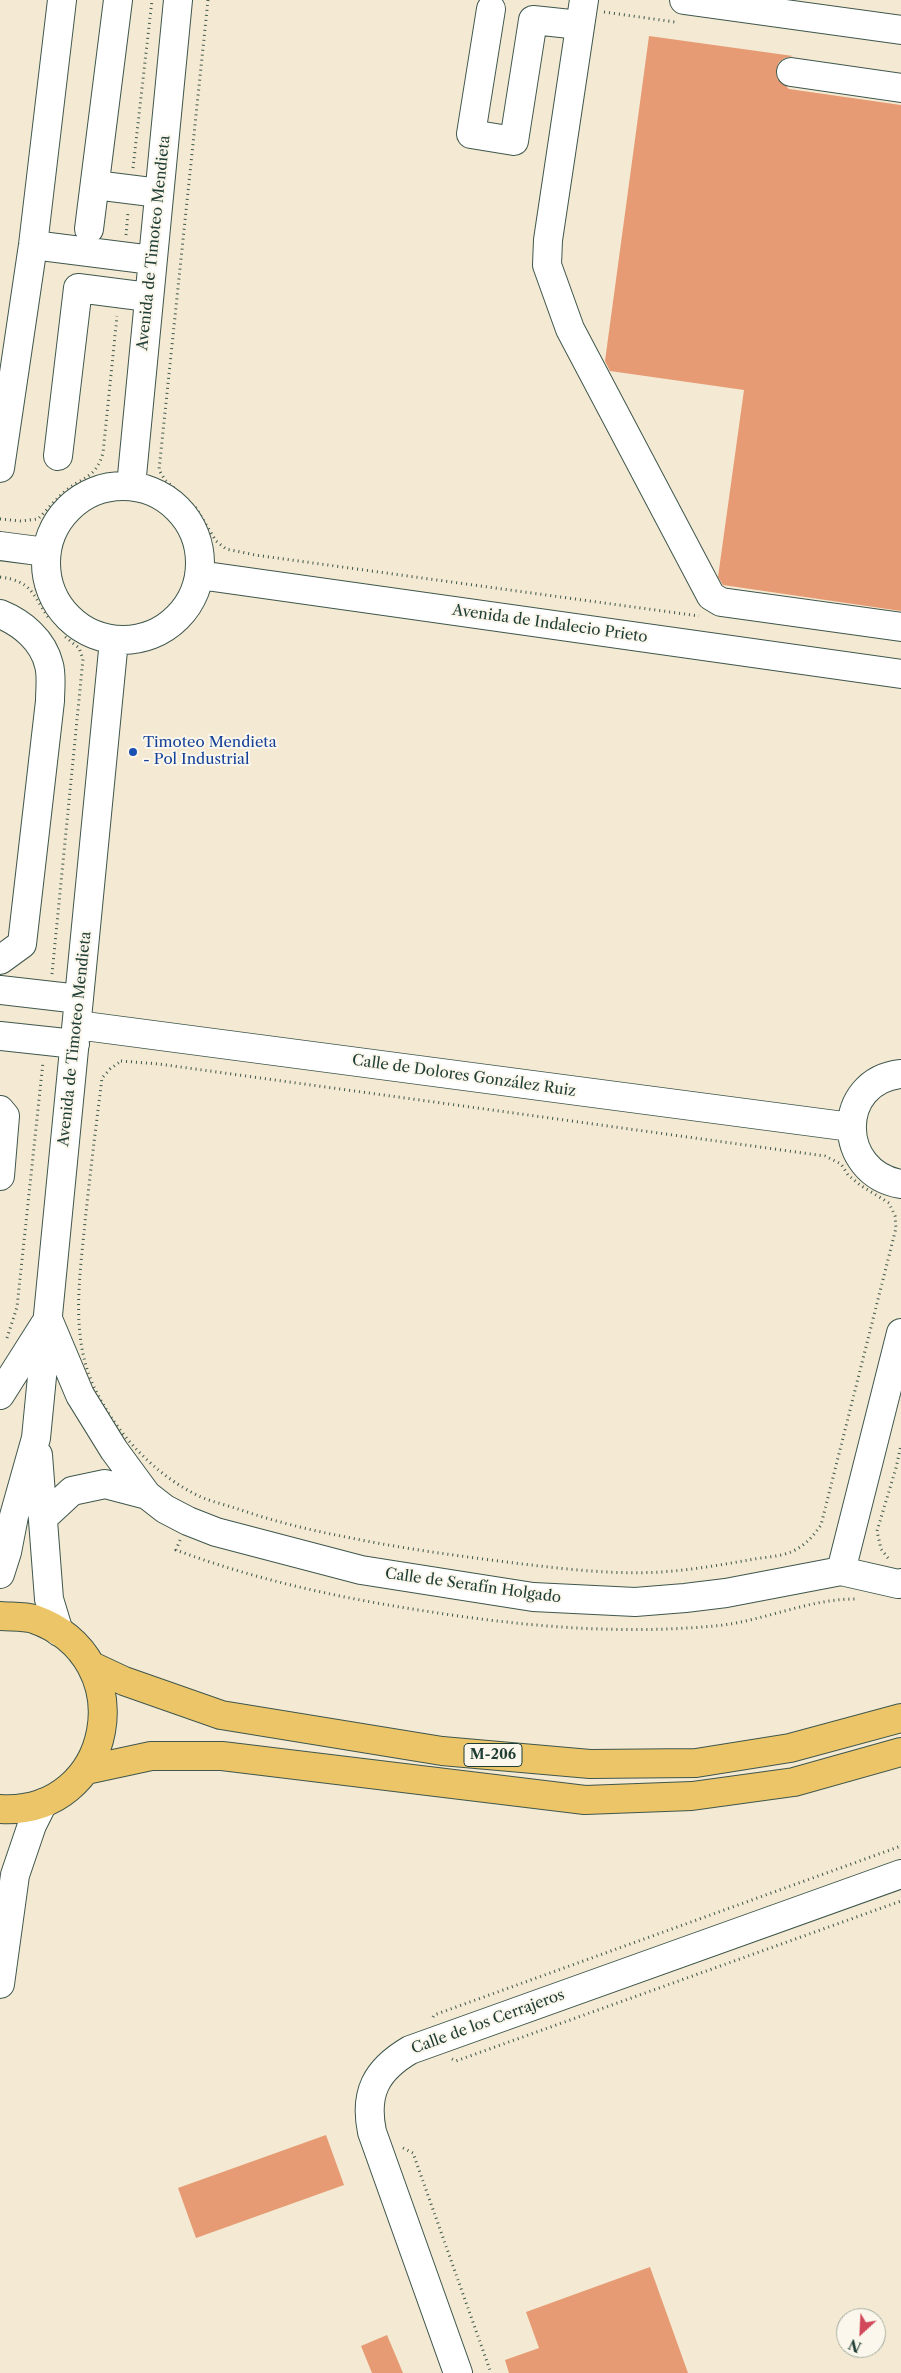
<!DOCTYPE html>
<html>
<head>
<meta charset="utf-8">
<style>
	body { margin:0 }
	#map { position:relative; width:901px; height:2373px; overflow:hidden; background:#f4e9d2; font-family:"Libre Caslon Text",serif }
	canvas { display:block }
	.north { position:absolute; left:836px; top:2308px; width:50px; height:50px; box-sizing:border-box; background:#fbf7ec; border:1px solid #a3ada2; border-radius:50%; rotate:205deg; font-size:14px; font-weight:700; line-height:20px; text-align:center; color:#1f3d34 }
	.north::after { content:''; display:block; margin:auto; width:18px; height:22px; background:#d1495b; clip-path:polygon(50% 0,100% 100%,50% 72%,0 100%) }
</style>
</head>
<body>
<div id="map">
<canvas width="901" height="2373"></canvas>
<div class="north">N</div>
</div>
<script>
const context = document.querySelector('canvas').getContext('2d');
context.lineJoin = 'round';
function fillPath(path, color) {
  context.fillStyle = color;
  context.fill(path, 'evenodd');
}
function trace(path, color, width, dash) {
  context.strokeStyle = color;
  context.lineWidth = width;
  context.lineCap = dash ? 'butt' : 'round';
  context.setLineDash(dash || []);
  context.stroke(path);
}
function drawText(font, color, halo, rows, align = 'center') {
  context.font = font + ' "Libre Caslon Text",serif';
  context.lineWidth = 4;
  context.setLineDash([]);
  context.textBaseline = 'middle';
  context.strokeStyle = halo;
  context.fillStyle = color;
  for (const [text, x, y, turn = 0] of rows) {
    context.save();
    context.translate(x, y);
    context.rotate((+turn || 0) * Math.PI / 180);
    context.textAlign = isNaN(turn) ? turn : align;
    if (halo) context.strokeText(text, 0, 0);
    context.fillText(text, 0, 0);
    context.restore();
  }
}
const building = new Path2D(`
	M649,36l144,20 -8,2 -6,4 -3,8 1,8 12,11 112,16v506l-178,-26 -5,-8 26,-187 -134,-19 -5,-10z
	M326,2135l18,50 -148,53 -18,-50z
	M650,2267l38,106h-179l-4,-13 34,-12 -13,-36z
	M387,2335l16,38h-31l-11,-27z`);
const path = new Path2D(`
	M208,0l-49,470 6,10 31,28 20,33 10,8 29,6 444,61
	M604,12l71,10
	M133,168l19,-168
	M126,235l2,-23
	M0,519l21,2 17,-2c8,-8 16,-18 25,-26 19,-17 32,-13 40,-40l14,-137
	M0,577c31,4 32,16 48,40
	M52,974l31,-315 -4,-11 -16,-13
	M121,1061l38,3 666,92 16,8 7,11 12,10 29,18 6,13 1,12 -75,297c-8,11 -15,20 -28,26 -12,6 -30,6 -44,9 -29,5 -58,10 -88,12 -52,3 -104,-4 -155,-10 -54,-7 -107,-14 -160,-25 -37,-7 -73,-16 -108,-28 -12,-4 -25,-7 -37,-12 -47,-22 -85,-64 -107,-110 -24,-51 -14,-111 -9,-165 5,-48 11,-96 17,-144l8,-9z
	M7,1338l10,-31 26,-245
	M180,1540l-4,10c80,30 164,48 249,61 95,15 193,24 289,15 48,-4 93,-27 141,-27
	M888,1558l-7,-9 -4,-18 19,-63 5,-23
	M433,2017l1,-2 467,-169
	M452,2059l4,2 445,-160
	M403,2148l10,5 78,220`);
const minor = new Path2D(`
	M584,0l-36,240 -1,25 23,64 141,267 10,6 180,25
	M684,0l217,30
	M491,9l-20,125 43,7 19,-121 47,5
	M791,72l110,16
	M95,185l64,8
	M89,229l29,-229
	M33,245l119,15
	M58,456l20,-168 70,9
	M0,468l33,-223 29,-245
	M46 563a77 77 0 1 1 154 0a77 77 0 1 1-154 0Z
	M131,486l47,-486
	M0,546l46,6
	M199,575l702,99
	M0,614c22,9 43,26 49,51 3,11 1,25 1,36l-28,243 -22,16
	M0,990l79,9
	M77,1025l774,102
	M0,1036l75,8
	M901,1074c-66,7 -65,99 0,110
	M0,1110l5,6 -5,60
	M48,1319l32,76 34,55 33,45 18,14 23,12 28,11 145,38 172,27 102,5 50,-4 41,-5 115,-22 57,13 3,-1
	M0,1395l45,-71
	M38,1455l11,144 10,33
	M44,1517l28,-26 33,-7 42,11
	M841,1571l60,-238
	M0,1574l7,-22 7,-36 22,-78 78,-798
	M0,1984l15,-109 17,-50 11,-22
	M458,2373l-86,-241c-8,-39 4,-62 38,-82l491,-176`);
const major = new Path2D(`
	M0,1616c11,1 24,0 34,3 110,39 80,197 -34,190
	M92,1666l32,15 97,34 221,36 148,13 106,-1 94,-15 111,-30
	M86,1770l65,-14h71l363,44 107,-4 102,-14 107,-30`);
const markers = [
	[133,752,5,"#1a4fb4"]
];
const shields = [
	[493,1755,58]
];
const shieldNames = [
	["M-206",493,1755]
];
const streetNames = [
	["Avenida de Timoteo Mendieta",154,243,-84],
	["Avenida de Indalecio Prieto",550,624,8],
	["Avenida de Timoteo Mendieta",75,1039,-84],
	["Calle de Dolores González Ruiz",464,1076,8],
	["Calle de Serafín Holgado",473,1586,8],
	["Calle de los Cerrajeros",488,2022,-20]
];
const transitNames = [
	["Timoteo Mendieta",143,743],
	["- Pol Industrial",143,760]
];
fillPath(building, '#e69b74');
trace(minor, '#3f574c', 30);
trace(major, '#3f574c', 30);
trace(path, '#3f574c', 3, [1, 4]);
trace(minor, '#fff', 28);
trace(major, '#edc569', 28);
for (const [x, y, r, color] of markers) {
  const dot = new Path2D();
  dot.arc(x, y, r, 0, 2 * Math.PI);
  context.fillStyle = color;
  context.fill(dot);
  trace(dot, '#fbf7ec', 2);
}
for (const [x, y, w] of shields) {
  const box = new Path2D();
  box.roundRect(x - w / 2, y - 11.5, w, 23, 4);
  context.fillStyle = '#fbf7ec';
  context.fill(box);
  trace(box, '#1f3d34', 1);
}
drawText('bold 14px', '#1f3d34', null, shieldNames);
drawText('15px', '#1f3d34', '#fbf7ec', streetNames);
drawText('15px', '#164399', '#fbf7ec', transitNames, 'left');
</script>
</body>
</html>
